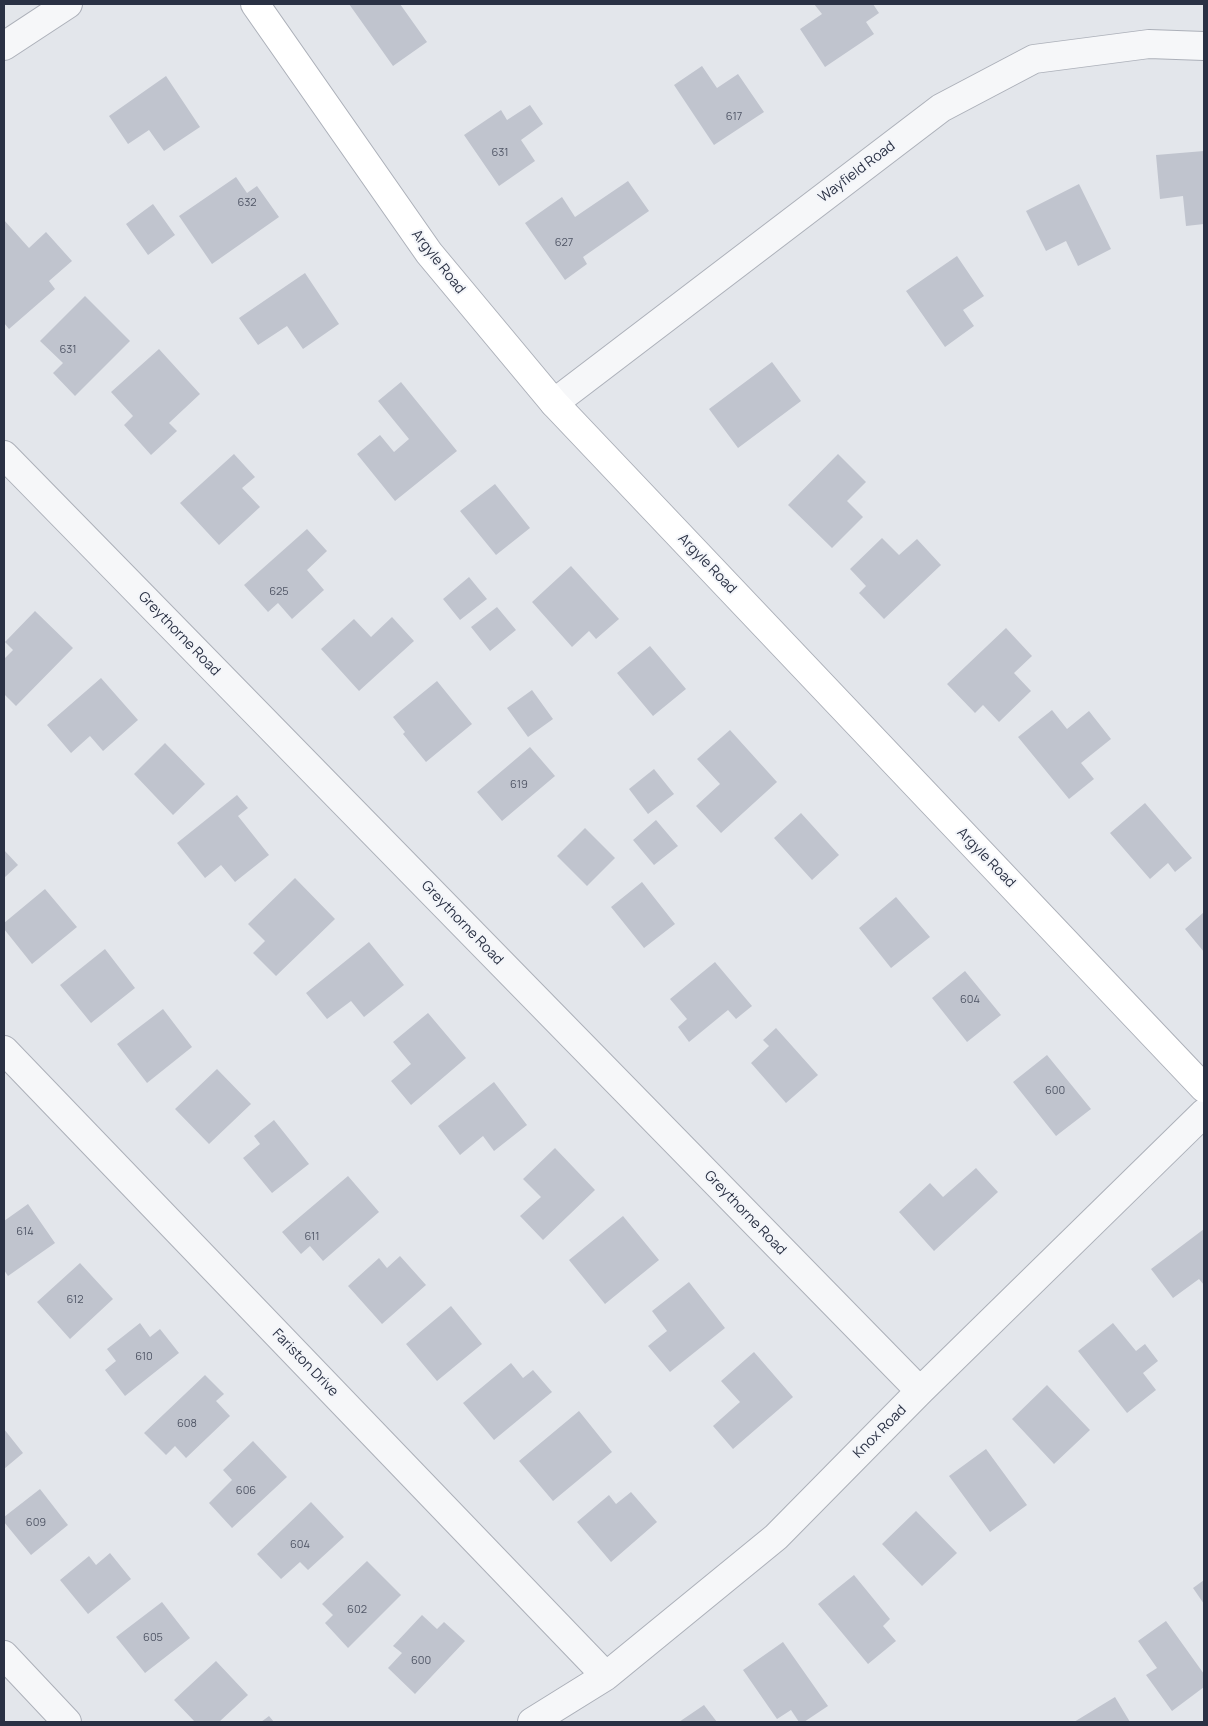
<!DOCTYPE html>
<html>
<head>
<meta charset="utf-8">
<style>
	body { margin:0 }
	#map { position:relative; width:1208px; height:1726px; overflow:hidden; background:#e3e6eb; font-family:Manrope,sans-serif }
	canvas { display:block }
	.frame { position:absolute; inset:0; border:5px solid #2a3144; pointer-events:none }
</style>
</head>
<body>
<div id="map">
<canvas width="1208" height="1726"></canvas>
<div class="frame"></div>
</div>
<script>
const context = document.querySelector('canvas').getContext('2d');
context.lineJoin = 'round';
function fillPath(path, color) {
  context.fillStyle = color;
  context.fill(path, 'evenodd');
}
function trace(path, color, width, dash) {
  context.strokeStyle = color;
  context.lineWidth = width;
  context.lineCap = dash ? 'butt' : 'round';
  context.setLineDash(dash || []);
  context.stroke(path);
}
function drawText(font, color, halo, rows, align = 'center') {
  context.font = font + ' Manrope,sans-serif';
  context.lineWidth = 4;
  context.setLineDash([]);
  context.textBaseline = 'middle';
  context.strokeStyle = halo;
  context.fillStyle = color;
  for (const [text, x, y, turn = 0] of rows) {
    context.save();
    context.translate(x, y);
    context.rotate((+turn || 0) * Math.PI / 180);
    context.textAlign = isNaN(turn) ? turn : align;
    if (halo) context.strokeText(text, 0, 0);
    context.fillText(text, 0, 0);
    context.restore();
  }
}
const building = new Path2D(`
	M349,4h51l27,38 -34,24z
	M814,4h59l6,9 -13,9 8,12 -49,33 -25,-38 22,-15z
	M702,66l15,22 21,-14 26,38 -50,33 -40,-60z
	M166,76l34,51 -36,24 -15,-21 -21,14 -19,-28z
	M530,105l13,19 -22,16 14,21 -36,25 -35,-51 37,-25 6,10z
	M1204,151v73l-18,2 -3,-30 -23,3 -4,-44z
	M236,177l11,16 10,-7 22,31 -67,47 -33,-48z
	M628,181l21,30 -66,46 4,7 -22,16 -40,-57 37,-26 13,20z
	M1079,184l32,65 -33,17 -12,-25 -20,10 -20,-40z
	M153,204l22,31 -27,20 -22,-31z
	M4,220l25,28 17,-16 26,29 -23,20 6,8 -46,40 -5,-6z
	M957,256l27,40 -21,14 11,16 -29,21 -39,-56z
	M305,273l34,51 -36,25 -16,-23 -29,19 -19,-27z
	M85,296l45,45 -55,55 -22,-23 10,-10 -23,-22z
	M159,349l41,45 -31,29 8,8 -26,24 -27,-30 9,-9 -22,-24z
	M772,362l29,39 -63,47 -29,-39z
	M401,382l56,69 -62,50 -38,-47 23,-19 14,17 15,-13 -31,-38z
	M234,454l21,23 -13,11 18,19 -41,38 -39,-42z
	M838,454l28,28 -19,19 16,16 -31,31 -44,-43z
	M495,484l35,44 -34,27 -36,-44z
	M307,529l20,22 -20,19 17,20 -32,29 -14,-16 -10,9 -24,-27z
	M882,538l17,17 18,-16 24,26 -57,54 -25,-26 7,-7 -16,-17z
	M571,566l48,53 -23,20 -7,-8 -17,16 -40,-45z
	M469,577l18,22 -27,21 -17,-21z
	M497,607l19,23 -26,21 -19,-24z
	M35,611l38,37 -57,58 -12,-12v-35l9,-9 -8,-8z
	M392,617l22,24 -55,50 -38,-42 33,-30 17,18z
	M1006,628l26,28 -18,17 17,18 -32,31 -16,-17 -8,8 -28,-29z
	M650,646l36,43 -33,27 -36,-43z
	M101,678l37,42 -35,31 -13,-15 -19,17 -24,-28z
	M437,681l35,43 -46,38 -23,-28 2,-2 -12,-15z
	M532,690l21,29 -25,18 -21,-29z
	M1052,710l15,19 22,-18 22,28 -30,24 13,16 -25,20 -51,-62z
	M730,730l47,52 -56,51 -25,-27 24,-22 -23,-25z
	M165,743l40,41 -32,31 -39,-41z
	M530,747l25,29 -53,45 -25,-29z
	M654,769l20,25 -26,20 -19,-25z
	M237,795l11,13 -10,8 31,39 -34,27 -14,-17 -16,13 -28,-35z
	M1145,803l47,55 -17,14 -7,-9 -18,16 -40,-46z
	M801,813l38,42 -27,25 -38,-42z
	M656,820l22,26 -24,19 -21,-25z
	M585,828l30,30 -28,28 -30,-30z
	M4,850l14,15 -14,13z
	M295,878l40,41 -59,57 -23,-23 12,-12 -17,-17z
	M642,882l33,42 -31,24 -33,-41z
	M45,889l32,38 -45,37 -28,-35v-6z
	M896,897l34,40 -39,31 -32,-40z
	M1204,912v40l-19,-23z
	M369,942l35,43 -40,32 -13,-16 -24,18 -21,-26z
	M105,949l30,39 -44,35 -31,-38z
	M715,962l37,44 -16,13 -8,-9 -39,32 -11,-15 9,-8 -17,-20z
	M965,971l36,44 -34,27 -35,-44z
	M163,1009l29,38 -45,36 -30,-39z
	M428,1013l38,45 -55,47 -20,-24 20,-17 -18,-22z
	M776,1028l42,47 -32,28 -35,-40 18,-17 -6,-6z
	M1047,1055l44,54 -35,27 -43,-54z
	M217,1069l34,35 -42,40 -34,-35z
	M494,1082l33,43 -33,26 -11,-15 -23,19 -22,-29z
	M274,1120l35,44 -37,29 -29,-35 17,-14 -6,-8z
	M555,1148l40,42 -52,50 -23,-24 21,-19 -18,-18z
	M976,1168l22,24 -64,59 -35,-39 31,-29 13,14z
	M348,1176l31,36 -56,49 -13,-15 -9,8 -19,-22z
	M28,1204l27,39 -47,33 -4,-6v-49z
	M623,1216l36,44 -54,44 -36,-44z
	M1204,1229v56l-5,-6 -26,19 -22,-29z
	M400,1256l26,29 -44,39 -34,-38 31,-28 8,10z
	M80,1263l33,36 -43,40 -33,-37z
	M689,1282l36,46 -55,44 -22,-26 19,-15 -15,-20z
	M451,1306l31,38 -45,37 -31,-37z
	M140,1323l10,14 10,-8 19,24 -54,43 -20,-26 11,-9 -9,-12z
	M1113,1323l23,28 9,-7 13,17 -15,12 13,17 -29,23 -49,-62z
	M754,1352l39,45 -60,52 -20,-23 27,-24 -19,-21z
	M511,1363l12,15 10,-8 19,22 -58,48 -31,-37z
	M205,1375l19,19 -8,7 14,15 -44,42 -11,-12 -9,9 -22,-22z
	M1047,1385l43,45 -36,34 -42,-45z
	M579,1411l33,41 -59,49 -34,-40z
	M4,1429l19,24 -19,16z
	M253,1441l34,36 -55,51 -23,-25 23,-23 -9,-10z
	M986,1449l41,56 -37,27 -41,-56z
	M40,1489l28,36 -37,30 -27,-33v-5z
	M631,1492l26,30 -46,40 -34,-40 32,-27 7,9z
	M311,1502l33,35 -36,33 -8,-8 -19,17 -24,-25z
	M916,1511l41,42 -35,33 -40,-42z
	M110,1553l21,26 -43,35 -28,-34 29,-24 7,9z
	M367,1561l34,34 -53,53 -23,-25 8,-8 -11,-11z
	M854,1575l36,44 -7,7 13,15 -28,23 -50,-60z
	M1204,1580v24l-11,-16z
	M162,1602l28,36 -45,35 -29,-36z
	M422,1615l15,14 7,-7 21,19 -50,53 -27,-26 14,-15 -9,-7z
	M1166,1621l38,53v13l-32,24 -26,-36 11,-7 -19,-27z
	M783,1642l45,64 -24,16h-5l-8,-12 -14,9 -34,-49z
	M216,1661l32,34 -29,27h-24l-21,-22z
	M1115,1697l15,25h-56z
	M704,1705l13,17h-38z
	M269,1716l5,6h-13z`);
const street = new Path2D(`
	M4,46l64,-42
	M554,403l387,-295 93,-49 115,-15 55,2
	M4,455l916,936
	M4,1050l602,626
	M4,1655l63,67
	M532,1722l74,-46 170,-139 144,-146 284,-278`);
const secondary = new Path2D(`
	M255,4l174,249 125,150 650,685`);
const numberNames = [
	["617",734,117],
	["631",500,153],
	["632",247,203],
	["627",564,243],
	["631",68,350],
	["625",279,592],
	["619",519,785],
	["604",970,1000],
	["600",1055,1091],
	["614",25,1232],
	["611",312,1237],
	["612",75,1300],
	["610",144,1357],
	["608",187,1424],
	["606",246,1491],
	["609",36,1523],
	["604",300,1545],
	["602",357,1610],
	["605",153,1638],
	["600",421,1661]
];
const streetNames = [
	["Wayfield Road",857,172,-37],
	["Argyle Road",438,262,52],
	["Argyle Road",707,564,46],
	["Greythorne Road",179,634,46],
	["Argyle Road",986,858,46],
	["Greythorne Road",462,923,46],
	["Greythorne Road",745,1213,46],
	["Fariston Drive",305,1363,46],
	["Knox Road",880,1432,-45]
];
fillPath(building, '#c0c4ce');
trace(street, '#acb0b9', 30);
trace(secondary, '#acb0b9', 30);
trace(street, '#f6f7f9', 28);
trace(secondary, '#fff', 28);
drawText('11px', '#505666', null, numberNames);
drawText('14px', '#2a3144', '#f3f5f9', streetNames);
</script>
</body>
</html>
